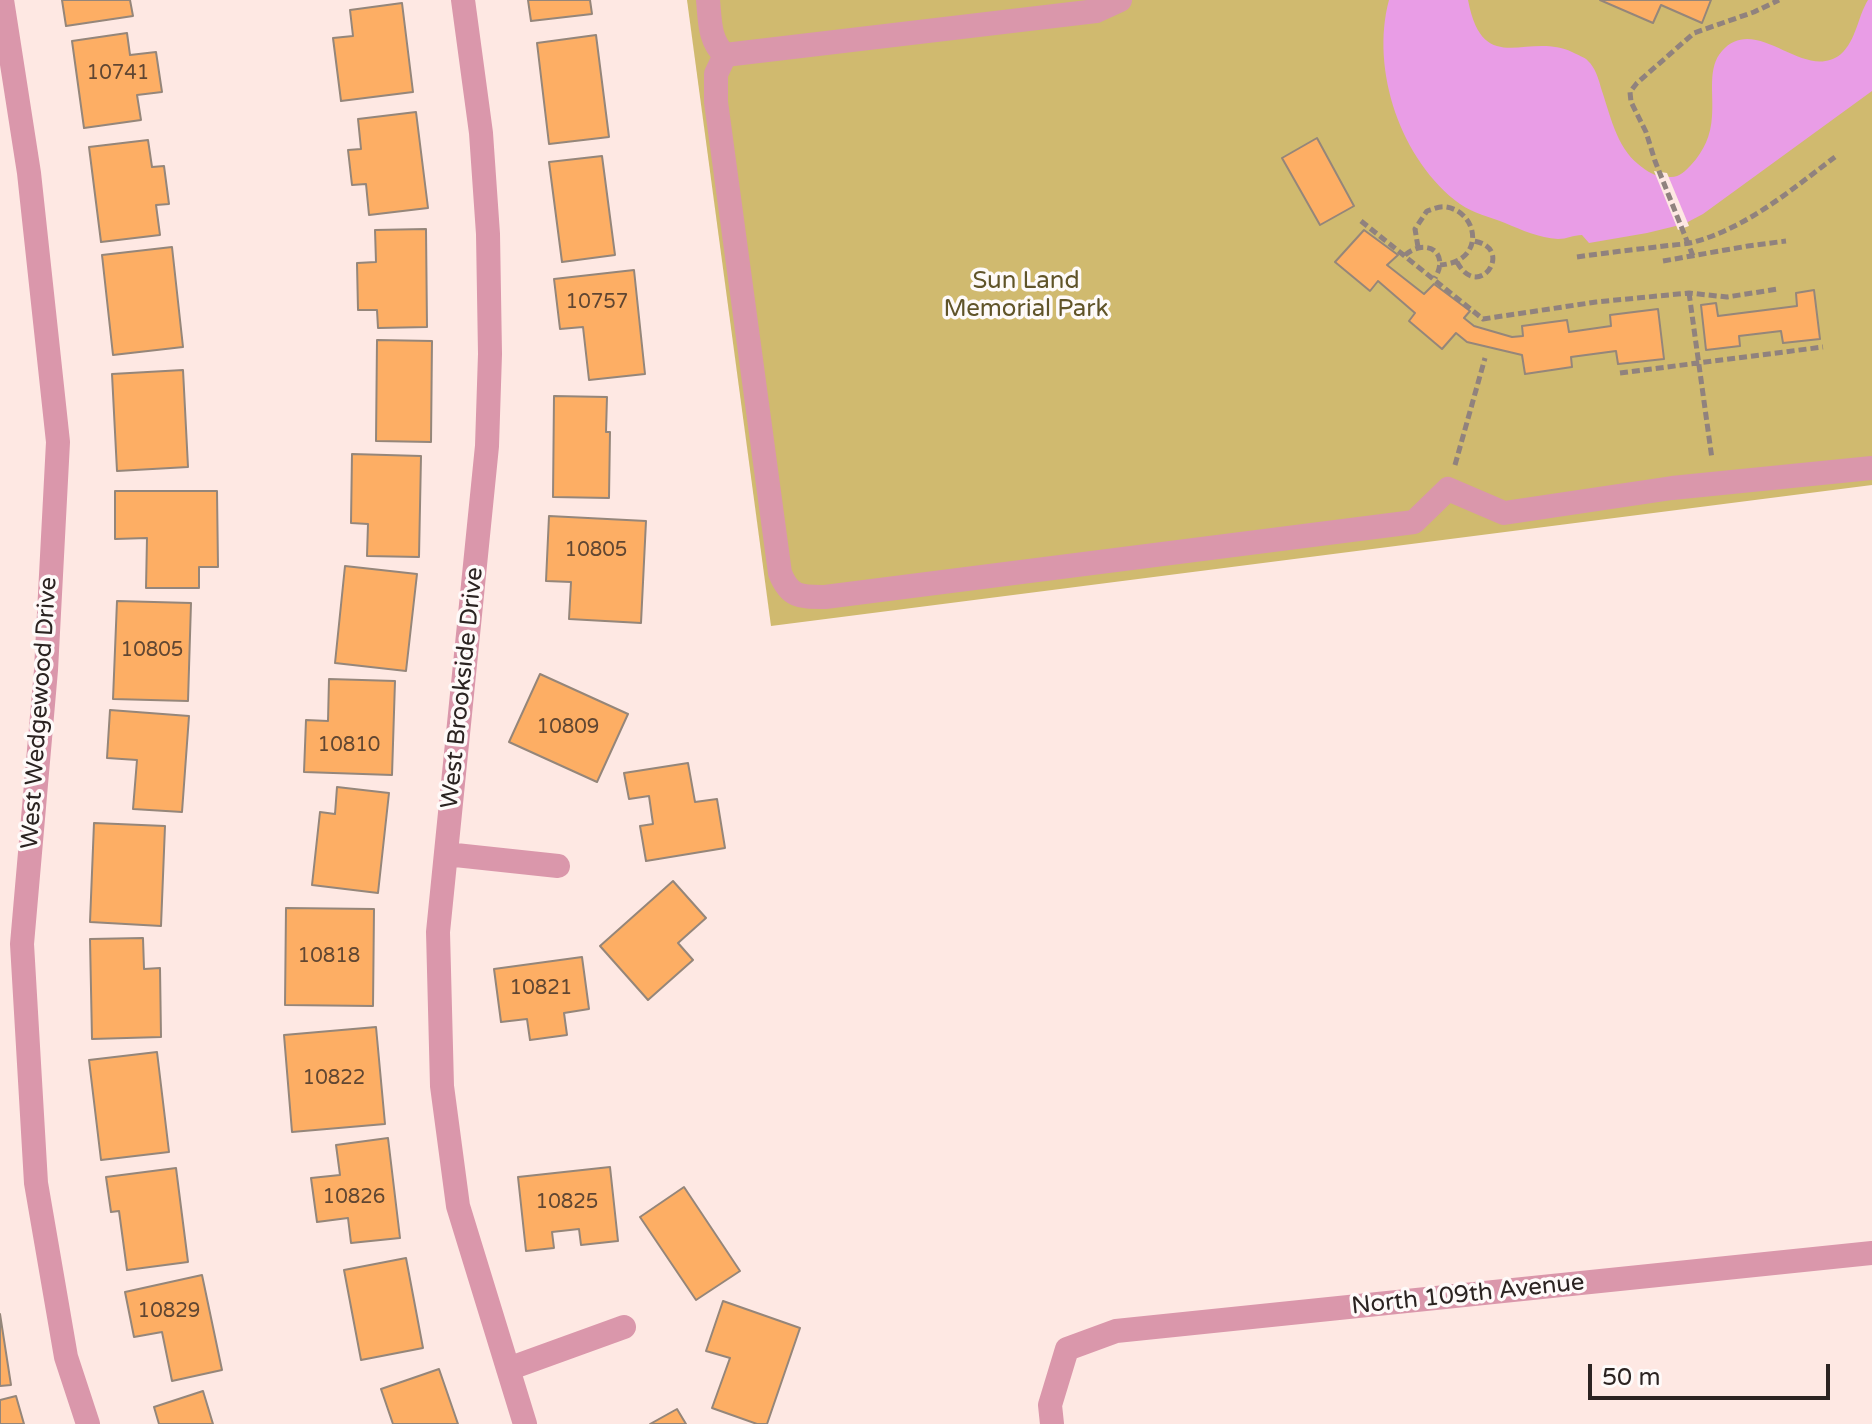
<!DOCTYPE html>
<html>
<head>
<meta charset="utf-8">
<style>
	body { margin:0 }
	#map { position:relative; width:1872px; height:1424px; overflow:hidden; background:#fee8e3; font-family:"Varela Round",sans-serif }
	canvas { display:block }
	.scale { position:absolute; left:1588px; top:1364px; width:242px; height:36px; box-sizing:border-box; border:4px solid #2b2321; border-top:0; padding-left:10px; font-size:24px; line-height:28px; white-space:nowrap; color:#2b2321; -webkit-text-stroke:6px #fefaf9; paint-order:stroke }
</style>
</head>
<body>
<div id="map">
<canvas width="1872" height="1424"></canvas>
<div class="scale">50 m</div>
</div>
<script>
const context = document.querySelector('canvas').getContext('2d');
context.lineJoin = 'round';
function fillPath(path, color) {
  context.fillStyle = color;
  context.fill(path, 'evenodd');
}
function trace(path, color, width, dash) {
  context.strokeStyle = color;
  context.lineWidth = width;
  context.lineCap = dash ? 'butt' : 'round';
  context.setLineDash(dash || []);
  context.stroke(path);
}
function drawText(font, color, halo, rows, align = 'center') {
  context.font = font + ' "Varela Round",sans-serif';
  context.lineWidth = 7;
  context.setLineDash([]);
  context.textBaseline = 'middle';
  context.strokeStyle = halo;
  context.fillStyle = color;
  for (const [text, x, y, turn = 0] of rows) {
    context.save();
    context.translate(x, y);
    context.rotate((+turn || 0) * Math.PI / 180);
    context.textAlign = isNaN(turn) ? turn : align;
    if (halo) context.strokeText(text, 0, 0);
    context.fillText(text, 0, 0);
    context.restore();
  }
}
const green = new Path2D(`
	M687,0h1185v485l-1101,141z`);
const water = new Path2D(`
	M1389,0h79c15,79 59,31 104,52 5,3 13,5 16,9 7,6 11,19 13,27 9,26 15,58 37,76 10,8 18,14 33,13 9,0 14,-6 20,-12 13,-14 20,-30 21,-49 2,-21 -5,-49 10,-65 35,-39 82,33 119,3 15,-13 17,-38 27,-54h4v91l-169,123 -19,10 -37,9 -58,10 -7,-8c-9,0 -15,4 -24,4 -19,-1 -36,-9 -53,-16 -15,-6 -32,-10 -45,-19 -59,-43 -90,-134 -71,-204z`);
const pier = new Path2D(`
	M1654,171l13,2 22,53 -11,4z`);
const building = new Path2D(`
	M62,0h68l3,16 -67,10z
	M528,0h62l2,14 -61,7z
	M1600,0h111l-9,23 -41,-18 -8,18z
	M402,3l11,89 -72,9 -8,-63 20,-2 -3,-26z
	M127,33l3,22 26,-3 6,40 -25,3 4,25 -57,8 -12,-87z
	M596,35l13,102 -60,7 -12,-101z
	M416,112l12,96 -59,7 -3,-31 -14,1 -4,-35 13,-1 -3,-30z
	M1317,138l37,68 -34,19 -38,-67z
	M148,140l4,27 12,-1 5,38 -13,1 4,30 -59,7 -12,-95z
	M602,156l13,99 -53,7 -13,-100z
	M426,229l1,98 -49,1 -1,-18h-19l-1,-47 19,-1 -1,-32z
	M1364,230l34,25 -11,10 37,29 10,-10 36,27 -6,7 10,8 38,11 11,-1 -1,-10 45,-6 2,12 42,-6 -1,-11 48,-6 6,50 -46,5 -2,-13 -45,6 1,10 -47,7 -3,-19 -55,-13 -11,-9 -14,16 -33,-28 6,-8 -37,-32 -8,10 -35,-29z
	M172,247l11,100 -70,8 -11,-100z
	M634,270l11,104 -56,6 -6,-53 -23,2 -6,-50z
	M1814,290l6,49 -37,4 -2,-12 -42,5 1,10 -34,4 -5,-45 15,-2 2,13 79,-10 -1,-13z
	M377,340l55,1 -1,101 -55,-1z
	M183,370l5,97 -71,4 -5,-97z
	M554,396l53,1 -1,35h4l-1,66 -56,-1z
	M352,454l69,2 -2,101 -52,-1 1,-32 -17,-1z
	M115,491h102l1,76h-19v21h-53l1,-50 -32,1z
	M549,516l97,5 -5,102 -72,-4 2,-37 -25,-1z
	M345,566l72,8 -11,97 -71,-8z
	M117,601l74,2 -3,98 -75,-2z
	M540,674l88,40 -31,68 -88,-40z
	M329,679l66,2 -3,94 -88,-3 2,-52 22,1z
	M110,710l79,6 -7,96 -49,-3 4,-49 -30,-2z
	M688,763l7,39 22,-3 8,49 -79,13 -6,-35 13,-2 -4,-28 -20,3 -5,-26z
	M337,787l52,6 -11,100 -66,-8 8,-73 15,2z
	M94,823l71,3 -4,100 -71,-4z
	M673,881l33,37 -28,25 15,17 -45,40 -48,-54z
	M286,908l88,1 -1,97 -88,-1z
	M143,938l1,31 16,-1 1,69 -69,2 -2,-100z
	M582,957l7,52 -25,4 3,22 -37,5 -3,-21 -26,3 -7,-53z
	M376,1027l9,97 -93,8 -8,-97z
	M157,1052l12,100 -68,8 -12,-100z
	M388,1138l12,100 -49,5 -3,-25 -31,4 -6,-44 29,-3 -4,-30z
	M610,1167l8,74 -37,4 -2,-16 -27,3 2,16 -28,3 -8,-74z
	M176,1168l12,94 -61,8 -8,-59 -8,1 -5,-35z
	M684,1187l56,84 -44,29 -56,-83z
	M406,1258l17,90 -62,12 -17,-90z
	M202,1275l20,95 -50,11 -10,-49 -28,5 -9,-45z
	M723,1301l77,27 -33,96h-10l-45,-16 18,-50 -24,-7z
	M0,1314l11,71 -11,1z
	M439,1369l19,55h-65l-12,-35z
	M203,1391l10,33h-54l-5,-17z
	M16,1396l8,28h-24v-24z
	M677,1409l9,15h-36z`);
const path = new Path2D(`
	M1361,221l122,98 113,-17 93,-9 38,4 51,-8
	M1418,247l-3,-18 12,-18c6,-2 13,-5 19,-4 33,5 40,55 -6,58
	M1405,255c22,-18 45,-2 30,23
	M1693,256l-38,-95 -9,-29 -15,-30 -1,-10 7,-9 57,-50 60,-21 25,-12
	M1577,257c27,-4 53,-7 80,-10 12,-2 25,-2 37,-5 54,-15 97,-52 141,-85
	M1663,261l85,-15 38,-5
	M1457,262c22,41 59,-15 16,-21
	M1689,293l23,166
	M1620,373l203,-26
	M1455,465l30,-107`);
const minor = new Path2D(`
	M2,0l27,173 29,269 -12,228 -24,274 14,239 30,174 22,67
	M463,0l18,133 7,101 2,120 -3,92 -49,486 4,154 16,120 67,218
	M708,0c2,20 1,41 17,55
	M725,55l-9,19v28l64,471c10,25 21,24 45,24l589,-75 34,-33 56,24 168,-25 200,-20
	M725,55l371,-44 24,-11
	M446,854l112,12
	M508,1369l116,-42
	M1052,1424l-2,-19 17,-56 49,-18 756,-78`);
const numberNames = [
	["10741",118,74],
	["10757",597,303],
	["10805",596,551],
	["10805",152,651],
	["10809",568,728],
	["10810",349,746],
	["10818",329,957],
	["10821",541,989],
	["10822",334,1079],
	["10826",354,1198],
	["10825",567,1203],
	["10829",169,1312]
];
const parkNames = [
	["Sun Land",1026,282],
	["Memorial Park",1026,310]
];
const streetNames = [
	["West Brookside Drive",463,688,-84],
	["West Wedgewood Drive",40,713,-86],
	["North 109th Avenue",1468,1295,-6]
];
fillPath(green, '#d0ba6f');
fillPath(water, '#e99de6');
fillPath(pier, '#fee8e3');
fillPath(building, '#fdae64');
trace(building, '#95867a', 2);
trace(path, '#90827e', 5, [8, 4]);
trace(minor, '#da97ab', 24);
drawText('20px', '#604632', null, numberNames);
drawText('24px', '#605429', '#fefaf9', parkNames);
drawText('24px', '#2b2321', '#fefaf9', streetNames);
</script>
</body>
</html>
